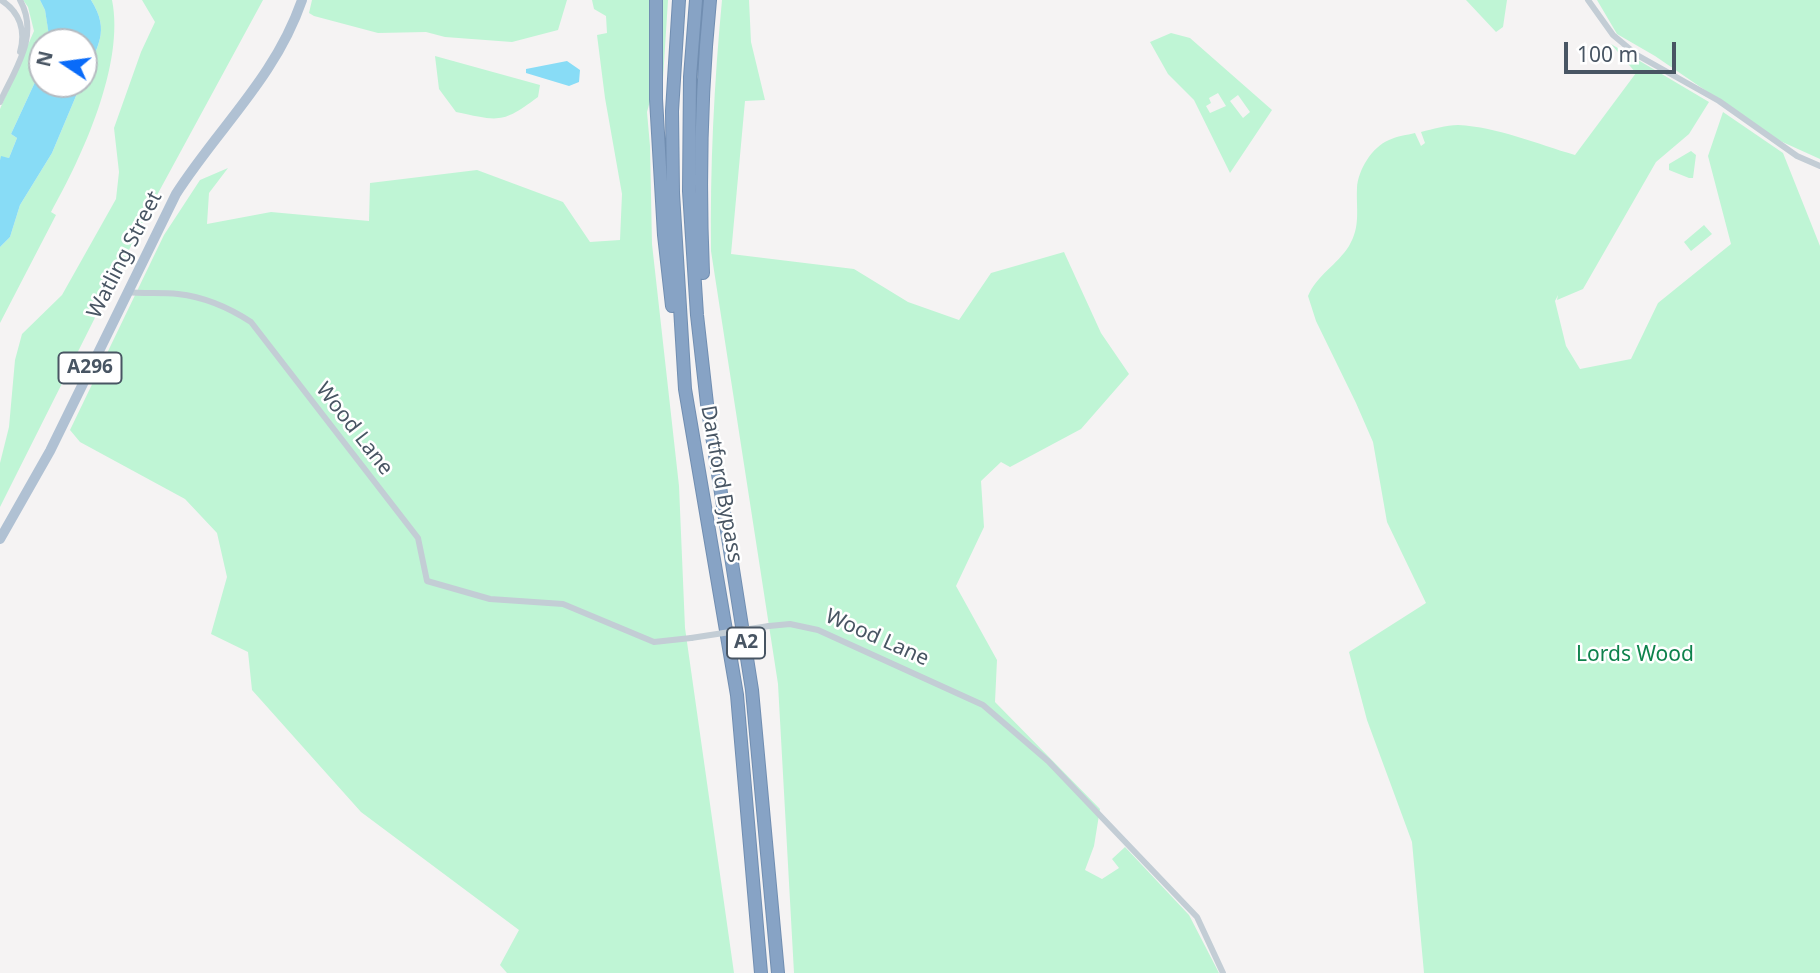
<!DOCTYPE html>
<html>
<head>
<meta charset="utf-8">
<style>
	body { margin:0 }
	#map { position:relative; width:1820px; height:973px; overflow:hidden; background:#f5f3f3; font-family:"Noto Sans",sans-serif }
	canvas { display:block }
	.north { position:absolute; left:28px; top:28px; width:70px; height:70px; box-sizing:border-box; background:#fff; border:2px solid #b6bbc1; border-radius:50%; rotate:283deg; font-size:19px; font-weight:700; line-height:28px; text-align:center; color:#485563 }
	.north::after { content:''; display:block; margin:auto; width:24px; height:32px; background:#096bf9; clip-path:polygon(50% 0,100% 100%,50% 72%,0 100%) }
	.scale { position:absolute; left:1564px; top:42px; width:112px; height:32px; box-sizing:border-box; border:4px solid #485563; border-top:0; padding-left:9px; font-size:21px; line-height:24px; white-space:nowrap; color:#485563; -webkit-text-stroke:5px #fff; paint-order:stroke }
</style>
</head>
<body>
<div id="map">
<canvas width="1820" height="973"></canvas>
<div class="north">N</div>
<div class="scale">100 m</div>
</div>
<script>
const context = document.querySelector('canvas').getContext('2d');
context.lineJoin = 'round';
function fillPath(path, color) {
  context.fillStyle = color;
  context.fill(path, 'evenodd');
}
function trace(path, color, width, dash) {
  context.strokeStyle = color;
  context.lineWidth = width;
  context.lineCap = dash ? 'butt' : 'round';
  context.setLineDash(dash || []);
  context.stroke(path);
}
function drawText(font, color, halo, rows, align = 'center') {
  context.font = font + ' "Noto Sans",sans-serif';
  context.lineWidth = 5;
  context.setLineDash([]);
  context.textBaseline = 'middle';
  context.strokeStyle = halo;
  context.fillStyle = color;
  for (const [text, x, y, turn = 0] of rows) {
    context.save();
    context.translate(x, y);
    context.rotate((+turn || 0) * Math.PI / 180);
    context.textAlign = isNaN(turn) ? turn : align;
    if (halo) context.strokeText(text, 0, 0);
    context.fillText(text, 0, 0);
    context.restore();
  }
}
const green = new Path2D(`
	M23,0h17l5,10 5,31 -8,1v25l-31,67 6,4 -8,20 -7,-1 -2,3v-51l34,-78 -6,-24z
	M91,0h21c13,64 -30,157 -61,212l5,3 -56,108v-76l10,-10 10,-32 32,-52 29,-69h3v-6c13,-32 27,-46 7,-78z
	M142,0h121l-113,208 -150,299v-44l9,-36 6,-67 7,-26 40,-39 54,-96 3,-27 -5,-44 27,-76 14,-30z
	M312,0h255l-9,30 -46,12 -67,-5 -19,-5 -48,1 -64,-17 -5,-3z
	M592,0h59l-1,101 -3,11 3,34 2,98 27,242 6,142 49,345h-227l-7,-8 19,-35 -158,-118 -109,-122 -4,-38 -37,-18 16,-57 -10,-44 -32,-34 -105,-57 -10,-12 94,-195 36,-55 28,-12 -19,25 -2,31 64,-12 98,9 1,-38 107,-13 86,32 27,40 30,-2 2,-46 -17,-96 -8,-63 10,-2 -1,-17 -12,-7z
	M660,0h8l-5,79h-2z
	M722,0h27l2,42 14,58 -20,1 -14,153 123,15 54,33 51,18 32,-47 73,-21 37,81 28,41 -48,55 -71,38 -9,-5 -20,19 3,46 -28,59 41,74 -2,42 105,107 -6,37 -9,24 17,9 17,-11 -7,-9 13,-12 64,68 30,58h-425l-16,-289 -67,-433c-1,-84 3,-167 11,-251z
	M1466,0h41l-4,27 -7,5z
	M1597,0h223v159l-42,-19 -123,-84 -38,-22z
	M1171,33l19,5 82,72 -42,63 -36,-73 -26,-26 -18,-32zM1218,93l8,13 -16,7 -4,-7 5,-3 -2,-5zM1238,95l12,17 -7,6 -13,-17z
	M1611,44l98,58 -20,32 -33,28 -73,127 -26,11 1,-5 -3,6 11,45 14,23 51,-10 27,-56 73,-59 -23,-88 15,-44 60,41 37,93v727h-396l-12,-131 -45,-122 -18,-68 77,-49 -39,-81 -14,-80 -17,-39 -40,-82 -8,-25c9,-21 29,-31 41,-50 12,-20 7,-37 8,-58 1,-18 15,-41 32,-48 8,-4 18,-5 26,-7l6,13 4,-3 -4,-11c12,-3 25,-7 37,-7 40,2 79,19 117,30l61,-82z
	M435,56l105,29 -2,12c-36,27 -39,24 -82,15l-17,-23z
	M1691,151l5,4 -3,23h-4l-20,-8v-6z
	M1704,225l8,9 -21,17 -7,-9z`);
const water = new Path2D(`
	M40,0h51c20,32 6,46 -7,78v-36h-34l-5,-32z
	M567,61l13,9 -1,12 -10,4 -43,-13v-4z
	M42,67v17h39l-29,69 -32,52 -10,32 -10,10v-87l1,-4 8,2 8,-20 -6,-4z`);
const street = new Path2D(`
	M1,0c19,12 25,31 19,52
	M1588,0l25,35 24,20 82,46 78,55 23,10
	M0,102c15,-33 40,-66 20,-102
	M127,292c17,2 34,0 51,2 27,3 50,13 73,28l167,216 9,43 63,18 73,5 91,38 37,-4
	M769,626l21,-2 28,6 165,75 65,56 149,156 26,56`);
const primary = new Path2D(`
	M0,539l50,-88 126,-257c43,-67 99,-116 126,-194`);
const highway = new Path2D(`
	M656,0v99l8,136 8,71
	M679,0l-7,111 1,82 12,196 52,306 24,278
	M696,0l-6,77 -1,114 8,124 10,89 45,286 26,283
	M703,273c-4,-92 -2,-182 7,-273`);
const streetBridge = new Path2D(`
	M691,638l78,-12`);
const shields = [
	[90,368,63],
	[746,643,38]
];
const shieldNames = [
	["A296",90,368],
	["A2",746,643]
];
const streetNames = [
	["Watling Street",125,255,-63],
	["Wood Lane",354,429,52],
	["Dartford Bypass",721,484,80],
	["Wood Lane",877,638,24]
];
const parkNames = [
	["Lords Wood",1635,655]
];
fillPath(green, '#bff5d5');
fillPath(water, '#88dcf6');
trace(highway, '#718eb1', 14);
trace(street, '#c3cdd5', 6);
trace(primary, '#b0c1d3', 10);
trace(highway, '#87a3c5', 12);
trace(streetBridge, '#c3cdd5', 6);
for (const [x, y, w] of shields) {
  const box = new Path2D();
  box.roundRect(x - w / 2, y - 15.5, w, 31, 5);
  context.fillStyle = '#fff';
  context.fill(box);
  trace(box, '#485563', 2);
}
drawText('bold 19px', '#485563', null, shieldNames);
drawText('21px', '#485563', '#fff', streetNames);
drawText('21px', '#0e824c', '#fff', parkNames);
</script>
</body>
</html>
